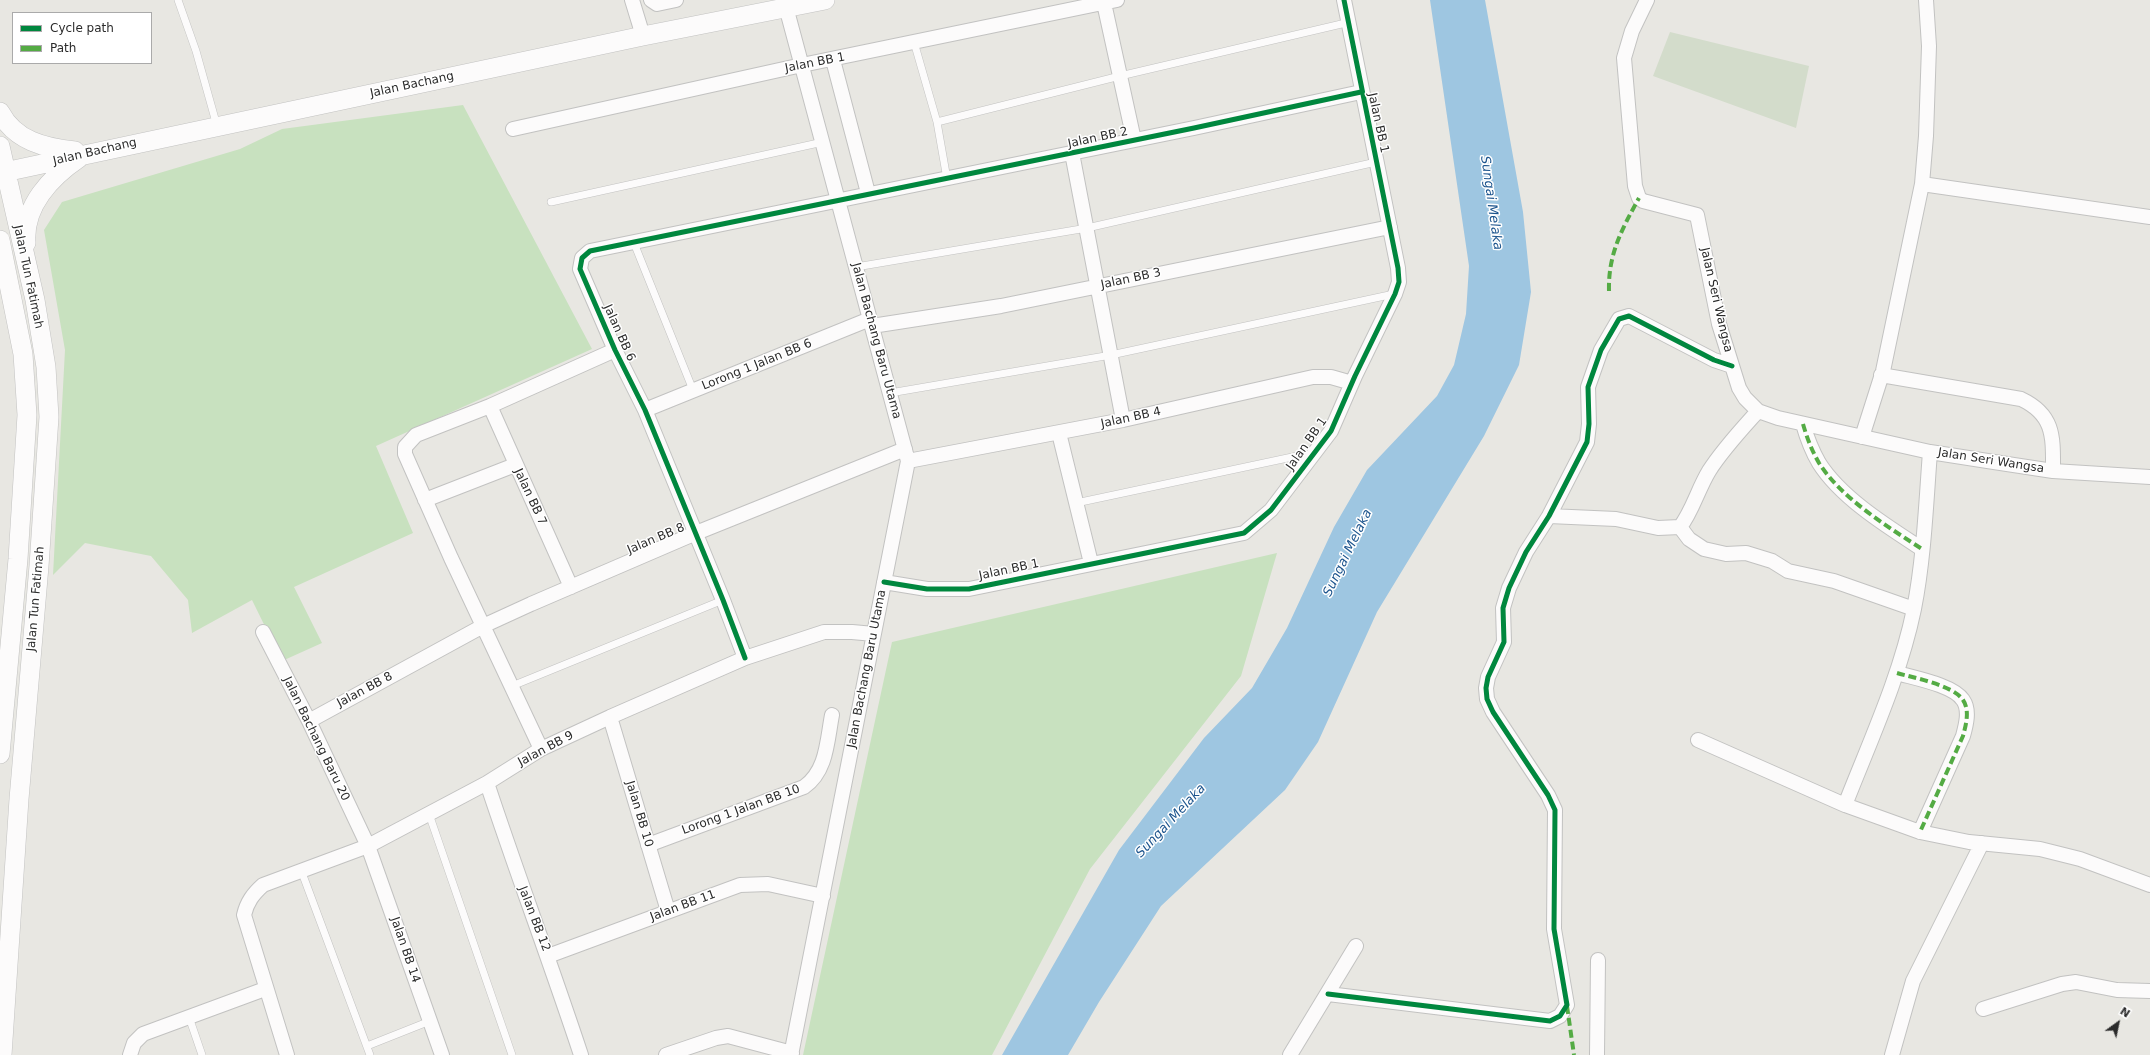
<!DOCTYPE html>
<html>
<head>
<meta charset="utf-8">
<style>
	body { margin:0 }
	#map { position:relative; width:2150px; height:1055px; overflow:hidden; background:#e8e7e2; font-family:"DejaVu Sans",sans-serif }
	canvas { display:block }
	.legend { position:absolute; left:12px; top:12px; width:140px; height:52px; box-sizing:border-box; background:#fff; border:1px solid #aaa; margin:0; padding:5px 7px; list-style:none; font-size:12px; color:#2b2b2b }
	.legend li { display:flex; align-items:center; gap:8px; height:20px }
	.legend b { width:20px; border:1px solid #aaa }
	.north { position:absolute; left:2098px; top:1003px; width:40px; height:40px; -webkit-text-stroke:3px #fff; paint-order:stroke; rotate:33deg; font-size:11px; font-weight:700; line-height:16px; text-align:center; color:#2b2b2b }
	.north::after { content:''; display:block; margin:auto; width:14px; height:18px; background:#2b2b2b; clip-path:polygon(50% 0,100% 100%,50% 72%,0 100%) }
</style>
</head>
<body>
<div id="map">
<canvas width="2150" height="1055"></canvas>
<ul class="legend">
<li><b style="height:5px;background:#00873e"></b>Cycle path</li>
<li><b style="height:5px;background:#54ab44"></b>Path</li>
</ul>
<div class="north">N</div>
</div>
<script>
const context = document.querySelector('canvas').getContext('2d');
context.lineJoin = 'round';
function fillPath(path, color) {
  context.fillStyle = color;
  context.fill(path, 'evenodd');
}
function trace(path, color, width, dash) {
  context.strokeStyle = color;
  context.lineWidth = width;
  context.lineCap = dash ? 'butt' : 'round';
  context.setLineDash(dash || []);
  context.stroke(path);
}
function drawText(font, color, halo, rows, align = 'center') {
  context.font = font + ' "DejaVu Sans",sans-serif';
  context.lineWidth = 3;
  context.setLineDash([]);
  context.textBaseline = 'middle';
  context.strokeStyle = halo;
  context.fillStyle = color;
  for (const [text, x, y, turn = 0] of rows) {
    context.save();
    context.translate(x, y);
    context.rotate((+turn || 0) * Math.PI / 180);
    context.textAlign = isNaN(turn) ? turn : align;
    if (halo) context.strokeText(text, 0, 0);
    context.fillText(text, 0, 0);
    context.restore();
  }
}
const green = new Path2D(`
	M463,105l129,244 -216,97 37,87 -119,54 28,56 -40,18 -30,-61 -60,33 -4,-33 -37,-44 -66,-13 -32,32 12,-225 -21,-120 18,-28 178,-53 42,-20z
	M1277,553l-36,123 -151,193 -98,186h-189l89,-413z`);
const cemetery = new Path2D(`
	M1670,32l139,34 -13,62 -143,-52z`);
const water = new Path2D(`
	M1430,0h55l38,212 8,80 -12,73 -35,71 -107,176 -59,130 -33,48 -124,116 -62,96 -31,53h-66l117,-205 85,-112 48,-50 35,-60 47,-101 33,-57 70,-74 17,-31 12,-51 3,-48z`);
const lane = new Path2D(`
	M178,0l18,51 21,75
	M914,42l23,80 10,57
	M937,122l183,-46 230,-54
	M551,202l272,-60
	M634,243l59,147
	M856,267l231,-39 289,-66
	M890,393l221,-38 283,-61
	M1076,503l221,-47 12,4
	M512,686l211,-86
	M429,814l83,241
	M301,870l69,185
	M189,1017l13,38
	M367,1046l63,-25`);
const street = new Path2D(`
	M632,0l11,36
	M651,0l6,4 19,-4
	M1647,0l-15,31 -8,27 11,128 4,12 4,3 54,14 22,109 20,64 6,10 13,13 20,7 152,34 64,10 59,9 97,6
	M1104,3l30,137
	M786,7l122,454 -117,594
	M833,60l35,133
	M513,129l289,-64 315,-65
	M1072,153l51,267
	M1922,184l228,33
	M872,326l129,-20 389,-79
	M1881,375l140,24c34,16 32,39 32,72
	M490,406l81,181
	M645,410l225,-91
	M1803,424c4,14 9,27 16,39 22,35 69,64 103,86
	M1059,433l32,130
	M1862,437l21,-66 39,-187 4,-48 3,-90 -3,-46
	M1930,452c-4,52 -6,106 -16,157 -14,68 -44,132 -69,196l75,27 49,10 71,7 40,10 70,26
	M908,461l215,-41 190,-43h18l21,6
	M425,500l90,-35
	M1549,516l67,3 42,9 22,-1c12,-15 18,-38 29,-56 14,-22 32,-41 49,-60
	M1680,527l9,12 15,10 22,5 20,-1 26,8 16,10 46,10 80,28
	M884,582l43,7h42l275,-56 27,-23 60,-79 24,-55 40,-82 4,-12 -1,-14 -54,-268
	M263,632l46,89 59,125 74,209
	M745,658l-22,-58 -78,-190 -30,-60 -35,-81 2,-11 8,-7 604,-123 167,-36
	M1897,673c17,5 56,12 66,27 7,10 3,25 0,36l-43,96
	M610,717l58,194
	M309,721l174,-95 48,-22 165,-71 209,-84
	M1698,740l147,65
	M541,749l-90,-191 -46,-104v-7l11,-12 74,-29 125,-56
	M487,783c30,91 64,181 94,272
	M648,845l156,-58c23,-16 23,-46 28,-72
	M548,956l192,-71 28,-1 55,12
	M1328,994l222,27 10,-5 7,-11 -13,-76 1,-119 -7,-15 -55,-83 -6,-13 -1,-11 2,-11 16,-35 -1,-34 6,-20 17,-36 23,-36 38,-74 2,-18 -1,-37 13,-37 18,-31 10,-3 85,44 18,6
	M1983,1009l79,-25 14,-2 41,8 33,1
	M130,1055l4,-12 9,-9 122,-45
	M287,1055l-43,-140c3,-13 9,-21 19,-30l105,-39 119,-63 54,-34 69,-32 135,-59 79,-26h28l22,2
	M666,1055l50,-17 12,-2 64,17
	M1290,1055l66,-109
	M1597,1055l1,-95
	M1892,1055l21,-74 69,-138`);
const secondary = new Path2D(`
	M0,112c15,29 45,36 75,39
	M0,146l35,154 11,67 3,50 -10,149 -20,233 -17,256
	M0,173l643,-137 182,-36
	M0,240l23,114 4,61 -9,144 -18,195
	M26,243c-3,-37 25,-66 53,-85`);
const quiet = new Path2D(`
	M1609,291c-1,-37 13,-62 30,-93
	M1803,424c4,14 9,27 16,39 22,35 69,64 103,86
	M1897,673c17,5 56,12 66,27 7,10 3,25 0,36l-43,96
	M1567,1006l7,49`);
const cycleway = new Path2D(`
	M884,582l43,7h42l275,-56 27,-23 60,-79 24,-55 40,-82 4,-12 -1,-14 -54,-268
	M745,658l-22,-58 -78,-190 -30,-60 -35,-81 2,-11 8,-7 604,-123 167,-36
	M1328,994l222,27 10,-5 7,-11 -13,-76 1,-119 -7,-15 -55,-83 -6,-13 -1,-11 2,-11 16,-35 -1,-34 6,-20 17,-36 23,-36 38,-74 2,-18 -1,-37 13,-37 18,-31 10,-3 85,44 18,6`);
const streetNames = [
	["Jalan BB 1",815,63,-11],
	["Jalan Bachang",412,85,-12],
	["Jalan BB 1",1378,123,78],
	["Jalan BB 2",1098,138,-12],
	["Jalan Bachang",95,152,-13],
	["Jalan Tun Fatimah",28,277,78],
	["Jalan BB 3",1131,279,-12],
	["Jalan Seri Wangsa",1716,300,77],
	["Jalan BB 6",619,333,66],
	["Jalan Bachang Baru Utama",876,341,75],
	["Lorong 1 Jalan BB 6",757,365,-22],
	["Jalan BB 4",1131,418,-12],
	["Jalan BB 1",1307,444,-55],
	["Jalan Seri Wangsa",1991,461,9],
	["Jalan BB 7",530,497,65],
	["Jalan BB 8",656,539,-23],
	["Jalan BB 1",1009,570,-12],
	["Jalan Tun Fatimah",36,599,-85],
	["Jalan Bachang Baru Utama",867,669,-79],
	["Jalan BB 8",365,690,-28],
	["Jalan Bachang Baru 20",316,739,64],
	["Jalan BB 9",546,749,-28],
	["Lorong 1 Jalan BB 10",741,810,-20],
	["Jalan BB 10",639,814,73],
	["Jalan BB 11",683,906,-20],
	["Jalan BB 12",534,919,69],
	["Jalan BB 14",405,950,71]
];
const waterNames = [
	["Sungai Melaka",1491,203,82],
	["Sungai Melaka",1348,553,-64],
	["Sungai Melaka",1171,821,-47]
];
fillPath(green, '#c8e1bf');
fillPath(cemetery, '#d3dccb');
fillPath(water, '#9ec6e1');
trace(lane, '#c2c2c1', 8);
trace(street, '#c2c2c1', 16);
trace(secondary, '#c2c2c1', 20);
trace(lane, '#fcfbfb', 7);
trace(street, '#fcfbfb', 14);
trace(secondary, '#fcfbfb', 19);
trace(quiet, '#54ab44', 4, [8, 4]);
trace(cycleway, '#00873e', 5);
drawText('12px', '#2b2b2b', '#fff', streetNames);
drawText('italic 13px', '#1d558e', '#fff', waterNames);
</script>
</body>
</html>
